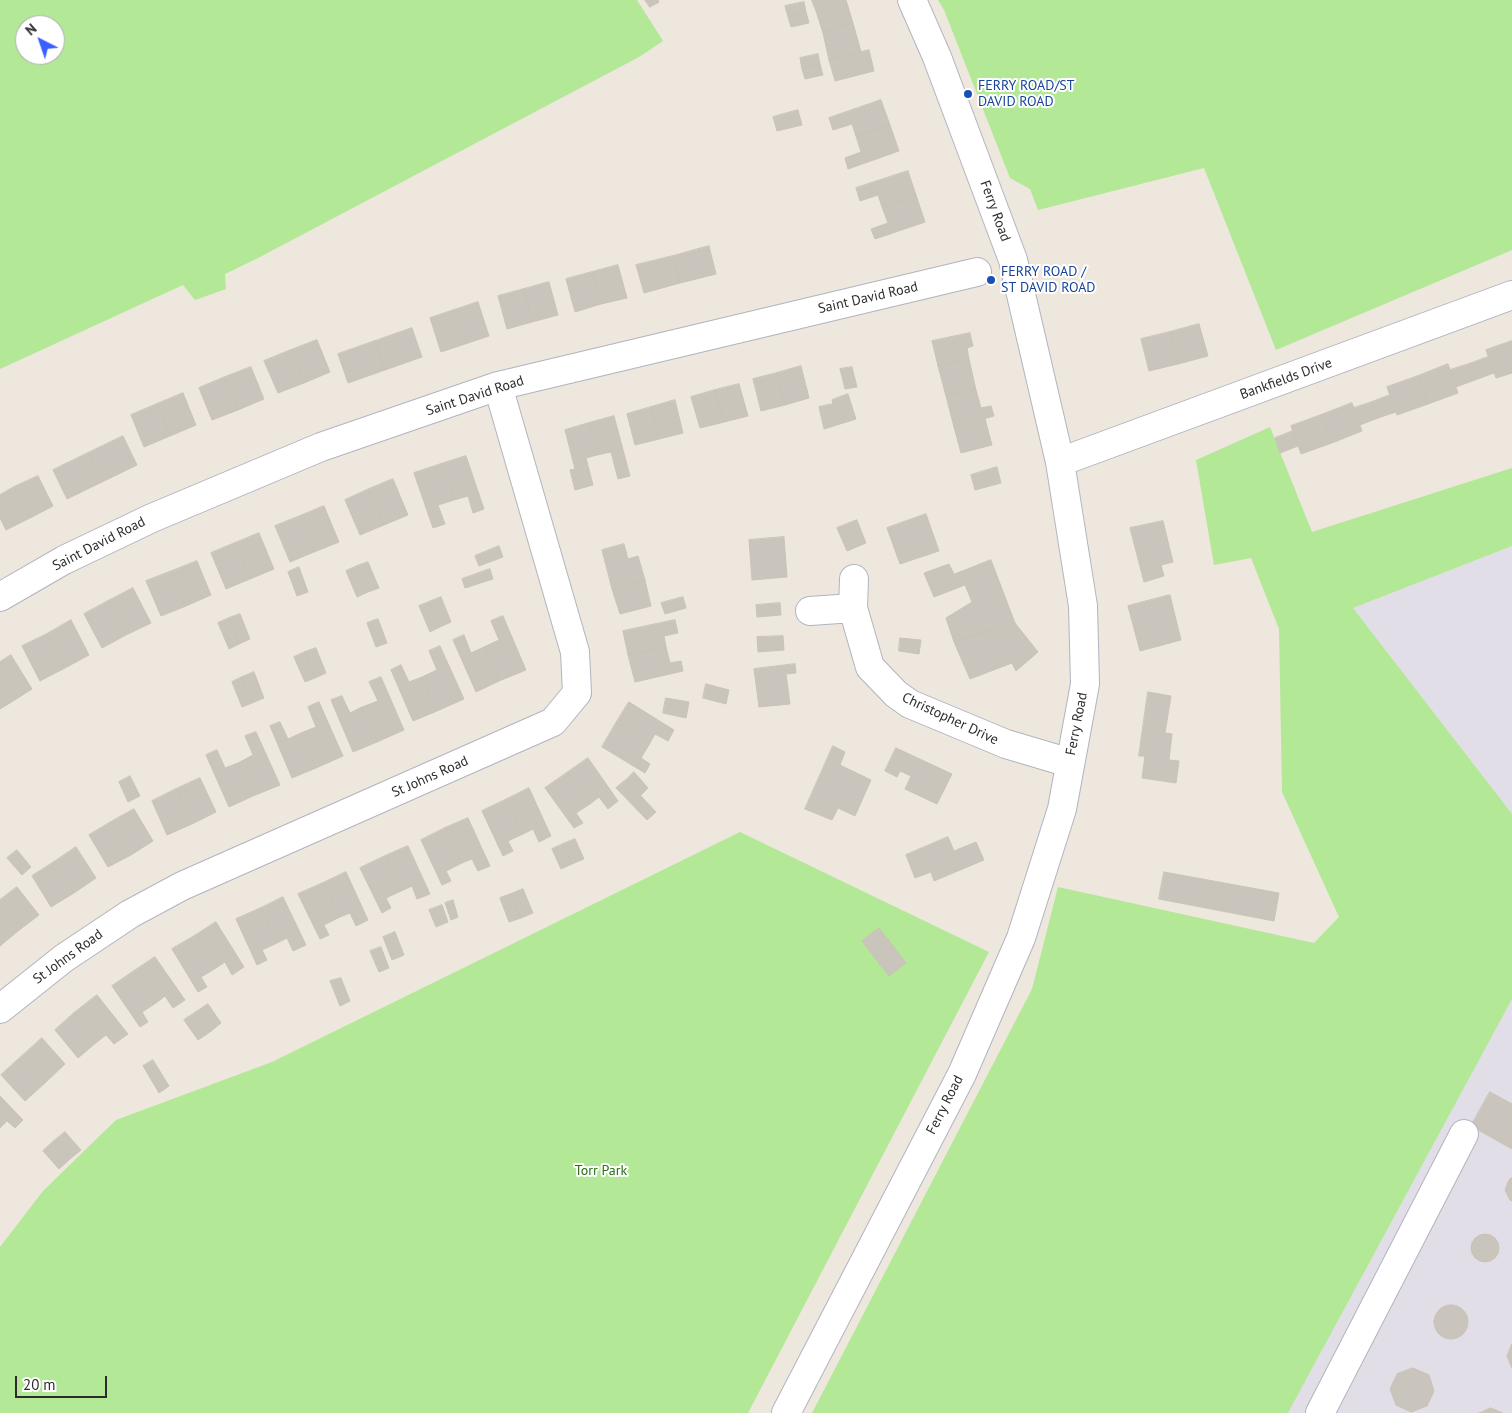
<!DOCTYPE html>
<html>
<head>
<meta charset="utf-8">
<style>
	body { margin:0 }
	#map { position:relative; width:1512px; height:1413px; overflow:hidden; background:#eee7dd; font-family:"PT Sans",sans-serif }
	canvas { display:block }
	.north { position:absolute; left:15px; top:15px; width:50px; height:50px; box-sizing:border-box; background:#fff; border:1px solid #ababab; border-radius:50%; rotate:319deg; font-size:14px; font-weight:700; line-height:20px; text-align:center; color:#2c2c2c }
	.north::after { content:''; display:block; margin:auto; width:18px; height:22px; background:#3a5fff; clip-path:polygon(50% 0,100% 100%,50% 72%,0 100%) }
	.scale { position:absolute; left:15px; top:1376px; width:92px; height:22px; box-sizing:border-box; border:2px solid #2c2c2c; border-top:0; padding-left:6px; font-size:15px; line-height:18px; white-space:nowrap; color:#2c2c2c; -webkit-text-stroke:4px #fff; paint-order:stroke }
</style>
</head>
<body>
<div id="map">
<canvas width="1512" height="1413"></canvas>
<div class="north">N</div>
<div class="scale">20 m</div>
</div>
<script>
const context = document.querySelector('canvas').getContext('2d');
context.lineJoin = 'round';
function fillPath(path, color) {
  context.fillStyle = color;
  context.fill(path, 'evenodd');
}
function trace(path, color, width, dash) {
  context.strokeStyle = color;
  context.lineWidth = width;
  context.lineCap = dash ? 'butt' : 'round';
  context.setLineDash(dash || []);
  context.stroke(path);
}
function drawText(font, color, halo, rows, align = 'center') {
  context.font = font + ' "PT Sans",sans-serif';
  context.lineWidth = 4;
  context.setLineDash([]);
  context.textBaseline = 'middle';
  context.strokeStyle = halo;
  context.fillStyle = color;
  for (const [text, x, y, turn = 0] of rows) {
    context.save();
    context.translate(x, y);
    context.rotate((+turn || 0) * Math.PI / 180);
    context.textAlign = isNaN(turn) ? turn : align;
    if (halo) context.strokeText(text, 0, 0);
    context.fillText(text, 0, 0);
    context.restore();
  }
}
const industrial = new Path2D(`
	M1512,546v268l-159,-206z
	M1512,999v414h-224l223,-413z`);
const green = new Path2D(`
	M0,0h637l26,41 -24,16 -381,201 -33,16 1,15 -31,11 -12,-15 -183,84zM25,25h30v30h-30z
	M938,0h574v250l-236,100 -72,-182 -166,42 -8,-21 -20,-11 -66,-168z
	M1270,427l42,105 200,-64v78l-159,62 159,206v185l-224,414h-476l220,-424 26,-102 256,56 25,-26 -57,-125 -3,-163 -28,-71 -37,7 -18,-105z
	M740,832l249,120 -241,461h-748v-166l43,-56 73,-71 156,-58z`);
const building = new Path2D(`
	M645,0h13l1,2 -9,5z
	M812,0h32l-29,8z
	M846,0l7,23 -30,10 -8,-25z
	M804,2l2,10 -18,5 -3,-11z
	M806,12l3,11 -18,4 -3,-10z
	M853,23l8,29 -32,8 -6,-27z
	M869,50l5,21 -39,10 -6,-21z
	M818,54l2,10 -18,5 -2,-11z
	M820,64l3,11 -18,4 -3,-10z
	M881,100l9,25 -34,11 -4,-12 -19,6 -4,-12z
	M798,110l4,15 -25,6 -4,-14z
	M890,125l9,26 -51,18 -3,-11 16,-6 -5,-16z
	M908,171l8,24 -34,12 -4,-12 -18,6 -4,-13z
	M916,195l9,27 -50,17 -4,-10 17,-6 -6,-16z
	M709,246l7,28 -36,9 -7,-27z
	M673,256l7,27 -36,10 -8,-28z
	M618,265l9,33 -26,6 -9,-32z
	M592,272l9,32 -26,8 -9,-33z
	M549,282l9,33 -26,7 -8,-33z
	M524,289l8,33 -25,7 -9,-33z
	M478,302l11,34 -24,8 -11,-34z
	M454,310l11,34 -24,8 -11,-34z
	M1199,324l9,32 -30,8 -8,-32z
	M412,328l10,29 -37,13 -10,-29z
	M1170,332l8,32 -29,7 -8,-32z
	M970,333l3,13 -6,2 2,11 -31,7 -6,-25z
	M317,340l13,32 -26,11 -13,-33z
	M375,341l10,29 -37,13 -10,-29z
	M1512,341v32l-16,5 -10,-28z
	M291,350l13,33 -26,10 -14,-32z
	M1488,357l6,16 -19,7 -6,-16z
	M969,359l7,31 -30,6 -8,-30z
	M1448,364l10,29 -30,11 -10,-28z
	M1469,364l6,16 -19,7 -6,-17z
	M801,366l8,32 -24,7 -8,-32z
	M251,367l13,32 -26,11 -13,-33z
	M852,367l5,20 -12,2 -5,-20z
	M777,373l8,32 -24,6 -8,-32z
	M1418,376l10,28 -31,11 -10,-28z
	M225,377l13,33 -26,10 -13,-32z
	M739,384l9,32 -24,6 -9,-32z
	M715,390l9,32 -24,6 -9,-31z
	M976,390l5,18 10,-2 3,10 -40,11 -8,-31z
	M183,393l13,32 -26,11 -13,-32z
	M848,394l8,25 -16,5 -8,-24z
	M1390,395l6,17 -18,6 -6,-16z
	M675,400l8,33 -24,6 -8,-32z
	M1372,402l6,16 -18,7 -6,-17z
	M1352,403l10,28 -30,12 -11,-28z
	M157,404l13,32 -26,11 -13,-32z
	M833,404l7,20 -16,5 -5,-22z
	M651,407l8,32 -24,6 -8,-31z
	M1321,415l11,28 -31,11 -10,-28z
	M614,416l16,60 -12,3 -7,-27 -14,3 -8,-32z
	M985,419l7,26 -31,8 -7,-26z
	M589,423l8,32 -11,3 7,27 -18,5 -5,-20 5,-1 -10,-39z
	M1293,431l5,15 -18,7 -5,-15z
	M123,436l14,29 -35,17 -14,-29z
	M88,453l14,29 -35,17 -14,-29z
	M466,456l18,53 -11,4 -5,-17 -14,4 -13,-36z
	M441,464l13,36 -16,5 7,19 -12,4 -19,-55z
	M997,467l4,16 -26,7 -4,-15z
	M38,476l15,30 -23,12 -16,-31z
	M393,479l15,36 -24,10 -15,-36z
	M14,487l16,31 -24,12 -6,-12v-23z
	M369,489l15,36 -24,10 -15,-35z
	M324,506l15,36 -25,10 -14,-36z
	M926,514l13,37 -39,13 -13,-36z
	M300,516l14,36 -24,10 -15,-36z
	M857,520l9,23 -19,8 -10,-23z
	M1163,521l10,41 -12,3 3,11 -20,6 -14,-54z
	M259,533l15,36 -24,10 -15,-36z
	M784,537l3,40 -35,3 -3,-40z
	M235,543l15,36 -24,10 -15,-36z
	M624,544l4,15 10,-3 7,24 -33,9 -10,-39z
	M499,546l4,11 -24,9 -4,-10z
	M991,560l24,63 -61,19 -8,-24 26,-16 -7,-17 -31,12 -10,-24 25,-9 5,10z
	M197,561l14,34 -25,11 -14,-35z
	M368,562l11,26 -11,4 -11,-26z
	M357,566l11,26 -11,5 -11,-26z
	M299,567l9,25 -11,4 -9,-24z
	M490,569l3,10 -28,9 -3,-9z
	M172,571l14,35 -25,10 -15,-35z
	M645,580l6,26 -31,8 -8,-25z
	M133,588l18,35 -25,12 -18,-34z
	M1170,595l11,45 -41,11 -12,-45z
	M441,597l10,25 -11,5 -11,-25z
	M683,597l3,11 -21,6 -4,-11z
	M108,601l18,34 -24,13 -18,-34z
	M429,602l11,25 -10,5 -11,-26z
	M780,603l1,12 -24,2 -1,-12z
	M240,614l10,25 -11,5 -10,-26z
	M503,616l23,54 -27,11 -15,-34 15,-7 -8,-19z
	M229,618l10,26 -10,5 -11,-26z
	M378,619l9,24 -11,4 -9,-24z
	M71,620l18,35 -24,13 -18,-34z
	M675,620l3,13 -14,3 2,11 -38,8 -5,-24z
	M1015,623l23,29 -22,19 -4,-8 -42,16 -16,-37z
	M47,634l18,34 -25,13 -18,-35z
	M464,635l7,18 13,-6 15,34 -23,11 -23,-52z
	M783,636l1,14 -26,2 -1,-15z
	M900,638l21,2 -2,14 -20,-3z
	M440,646l24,53 -27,12 -15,-34 15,-7 -8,-19z
	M666,647l4,16 11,-2 2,10 -48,11 -7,-27z
	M316,648l10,25 -11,5 -10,-26z
	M305,652l10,26 -10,4 -11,-25z
	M11,655l21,34 -22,14 -10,-15v-26z
	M795,664l1,9 -10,1 4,30 -31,3 -5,-38z
	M401,665l8,17 13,-5 15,34 -24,10 -22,-51z
	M254,672l10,26 -12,5 -10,-26z
	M242,677l10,26 -10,4 -10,-25z
	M381,677l23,53 -27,12 -15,-35 16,-6 -9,-19z
	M706,684l23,6 -3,14 -23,-6z
	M0,688l10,15 -10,6z
	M1148,692l23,4 -6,37 7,1 -3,26 10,1 -3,22 -34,-5 3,-22h-6z
	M342,696l8,17 12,-6 15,35 -24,10 -22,-52z
	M666,698l23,4 -3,16 -23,-5z
	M319,702l24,54 -27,12 -15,-35 15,-6 -8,-20z
	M629,702l45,28 -6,11 -13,-7 -5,9 -34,-20z
	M280,722l8,17 13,-6 15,35 -24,10 -22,-52z
	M616,723l34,20 -9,15 9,6 -5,9 -43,-26z
	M256,732l24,53 -27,11 -15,-33 15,-8 -8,-19z
	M833,746l12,6 -5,13 31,15 -16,36 -17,-8 -6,12 -27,-11z
	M896,748l56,26 -15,30 -32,-15 6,-13 -11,-5 -3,6 -12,-6z
	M217,750l8,18 13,-5 15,33 -24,11 -23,-52z
	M588,758l30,43 -10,8 -9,-12 -9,7 -22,-32z
	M568,772l22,32 -14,9 7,10 -9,5 -29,-40z
	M634,772l14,16 -8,8 -14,-16z
	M130,776l10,20 -12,6 -9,-20z
	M200,778l16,34 -24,12 -16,-35z
	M626,780l30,32 -9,8 -31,-32z
	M529,788l22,48 -12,6 -6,-13 -10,5 -16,-35z
	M176,789l16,35 -25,11 -15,-34z
	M507,799l16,35 -15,7 5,10 -10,5 -21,-45z
	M134,809l19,32 -22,14 -20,-33z
	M468,818l22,48 -12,5 -6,-12 -10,4 -17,-35z
	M111,822l20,33 -23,12 -19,-32z
	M445,828l17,35 -16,8 5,10 -9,4 -21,-45z
	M948,837l6,14 22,-9 8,18 -50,21 -3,-9 -16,6 -9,-23z
	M575,839l9,20 -12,5 -9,-20z
	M563,844l9,20 -11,5 -9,-20z
	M408,846l22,48 -13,5 -5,-13 -11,5 -16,-35z
	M76,847l20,31 -22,15 -20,-31z
	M17,850l14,17 -9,8 -15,-17z
	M385,856l16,35 -15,7 5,10 -9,5 -22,-45z
	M54,862l20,31 -23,14 -19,-31z
	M346,872l22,48 -12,6 -6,-13 -10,4 -17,-34z
	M1164,872l115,21 -5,28 -115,-22z
	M323,883l17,34 -16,8 5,10 -9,4 -22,-45z
	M17,887l22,28 -21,16 -18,-23v-8z
	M523,889l10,24 -12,5 -10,-24z
	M511,894l10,24 -12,4 -9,-24z
	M283,897l23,48 -13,6 -6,-13 -10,5 -16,-35z
	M453,900l5,17 -7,3 -6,-17z
	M442,905l6,17 -12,5 -7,-17z
	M0,908l18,23 -18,15z
	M261,908l16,35 -15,7 5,10 -10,5 -21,-46z
	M216,922l28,45 -12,8 -7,-13 -9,6 -20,-33z
	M879,928l27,35 -17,13 -27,-35z
	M395,932l9,23 -12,5 -9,-23z
	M196,935l20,33 -15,9 6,10 -9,5 -26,-43z
	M381,947l8,21 -10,4 -9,-21z
	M155,957l30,43 -12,8 -8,-12 -9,7 -22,-32z
	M134,971l22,32 -14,9 6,10 -8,5 -28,-41z
	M341,978l9,23 -10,5 -10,-25z
	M97,995l31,39 -14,10 -8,-9 -9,7 -23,-29z
	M208,1004l13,19 -11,9 -14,-20z
	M196,1012l14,20 -12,8 -14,-20z
	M74,1013l23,29 -19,16 -23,-28z
	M42,1038l23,26 -20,19 -23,-27z
	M22,1056l23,27 -20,18 -24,-26z
	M153,1060l16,26 -10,7 -16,-27z
	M1490,1092l22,12v45l-41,-23z
	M0,1096l23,24 -8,8 -8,-7 -7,7z
	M65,1132l16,18 -11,9 -16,-18z
	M54,1141l16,18 -11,10 -16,-18z
	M1512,1178v23l-2,-1 -5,-10 4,-10z
	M1471 1248a14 14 0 1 1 28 0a14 14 0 1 1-28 0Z
	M1434 1322a17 17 0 1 1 34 0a17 17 0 1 1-34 0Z
	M1512,1344v24l-5,-12z
	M1413,1368l16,7 5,16 -7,15 -16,6 -15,-7 -6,-16 7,-15z
	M1491,1408l12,5h-25h1z`);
const minor = new Path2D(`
	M1060,462l452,-167
	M854,579l-1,29 17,59 26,27 14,10 96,40 64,19
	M0,597l64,-37 88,-42 169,-71 177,-61 479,-114
	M810,611l43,-3
	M0,1009l64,-51 66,-44 52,-28 371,-164 24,-29 -2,-41 -77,-266
	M786,1413l176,-339 59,-136 41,-129 23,-125 -2,-78 -23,-144 -47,-202 -76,-203 -25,-57
	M1320,1413l144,-279`);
const markers = [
	[968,94,5,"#1a4fb4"],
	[991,280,5,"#1a4fb4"]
];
const transitNames = [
	["FERRY ROAD/ST",978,86],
	["DAVID ROAD",978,102],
	["FERRY ROAD /",1001,272],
	["ST DAVID ROAD",1001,288]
];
const streetNames = [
	["Ferry Road",995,211,70],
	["Saint David Road",868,298,-13],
	["Bankfields Drive",1286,379,-20],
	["Saint David Road",475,396,-18],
	["Saint David Road",99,544,-27],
	["Christopher Drive",950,719,25],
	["Ferry Road",1077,724,-79],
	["St Johns Road",430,777,-24],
	["St Johns Road",68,957,-36],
	["Ferry Road",945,1105,-63]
];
const parkNames = [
	["Torr Park",601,1171]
];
fillPath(industrial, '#e1dee7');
fillPath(green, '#b2e896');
fillPath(building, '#c9c5bc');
trace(building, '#cac3b7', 1);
trace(minor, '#b1b4c0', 30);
trace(minor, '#fff', 28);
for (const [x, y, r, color] of markers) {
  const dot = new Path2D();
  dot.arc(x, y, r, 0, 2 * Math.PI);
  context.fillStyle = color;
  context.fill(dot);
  trace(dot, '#fff', 2);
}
drawText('14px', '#164399', '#fff', transitNames, 'left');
drawText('14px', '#2c2c2c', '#fff', streetNames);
drawText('14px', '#286f15', '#fff', parkNames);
</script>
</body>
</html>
